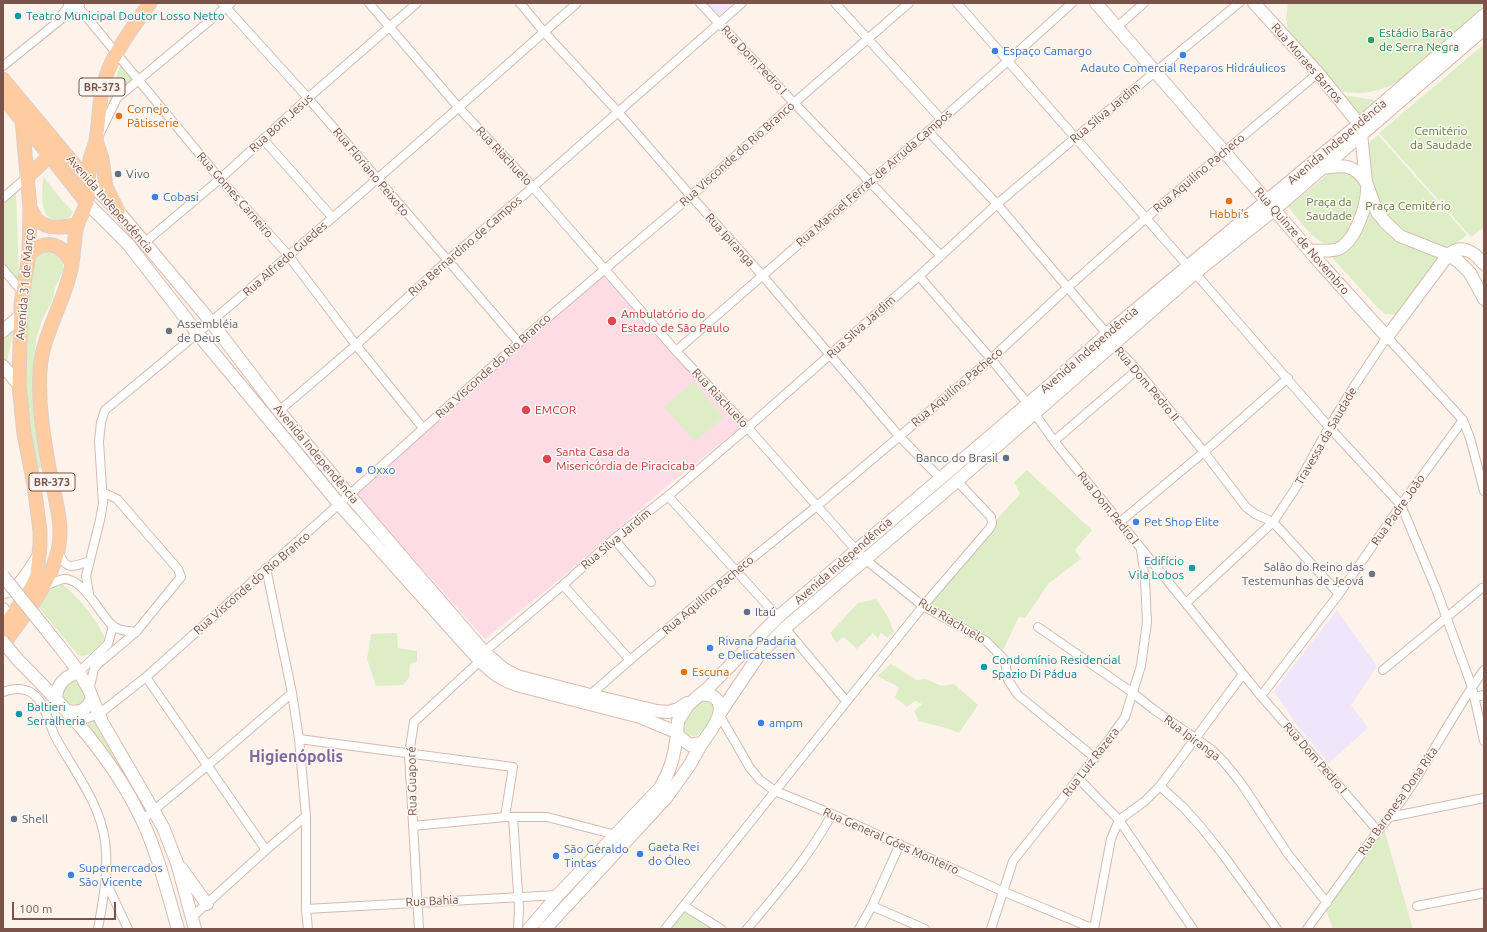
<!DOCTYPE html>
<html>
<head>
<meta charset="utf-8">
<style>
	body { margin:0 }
	#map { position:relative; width:1487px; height:932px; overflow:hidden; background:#fef3ea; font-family:Ubuntu,sans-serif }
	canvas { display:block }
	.frame { position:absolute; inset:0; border:4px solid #7c534a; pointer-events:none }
	.scale { position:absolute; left:12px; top:902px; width:104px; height:18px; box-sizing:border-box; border:2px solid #7c534a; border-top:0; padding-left:5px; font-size:12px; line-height:14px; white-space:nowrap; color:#7c534a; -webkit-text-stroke:3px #fff8f2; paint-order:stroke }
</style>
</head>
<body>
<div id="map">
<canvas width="1487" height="932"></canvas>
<div class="frame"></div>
<div class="scale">100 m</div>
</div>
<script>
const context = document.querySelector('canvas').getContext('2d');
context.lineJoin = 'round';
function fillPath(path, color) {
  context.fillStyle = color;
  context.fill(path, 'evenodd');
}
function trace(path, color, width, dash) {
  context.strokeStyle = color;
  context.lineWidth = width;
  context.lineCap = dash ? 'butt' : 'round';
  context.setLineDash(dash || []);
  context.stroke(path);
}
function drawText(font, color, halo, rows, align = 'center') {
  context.font = font + ' Ubuntu,sans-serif';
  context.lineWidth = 3;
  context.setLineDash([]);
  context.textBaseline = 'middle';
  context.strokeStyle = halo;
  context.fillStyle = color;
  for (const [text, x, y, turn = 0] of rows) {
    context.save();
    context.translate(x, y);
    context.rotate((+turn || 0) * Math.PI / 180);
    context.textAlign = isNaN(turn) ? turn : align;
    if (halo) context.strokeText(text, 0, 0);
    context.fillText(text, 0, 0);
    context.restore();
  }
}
const education = new Path2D(`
	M706,3h27l-15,14z
	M1337,610l40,56 -26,39 17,23 -39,35 -29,-34 -26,-38z`);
const medical = new Path2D(`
	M603,274l138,153 -80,64 -101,88 -75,60 -130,-146z`);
const green = new Path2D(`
	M1288,3h196v3l-82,73c-18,12 -39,17 -60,12l-54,-60 -2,-12z
	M1484,44v183l-13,10 -92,-104z
	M120,65l14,17 -26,21z
	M1338,94l41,7 -21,17z
	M1378,135l89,100 -21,16 -36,-13 -20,-14 -15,-26 -10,-52z
	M1332,171l19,3 9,7c1,19 -9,78 -40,60 -9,-5 -25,-26 -32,-34z
	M43,176l14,18 16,18 -5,7c-33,7 -25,-24 -25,-43z
	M16,193l3,89 -16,-18v-61z
	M1368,208l69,47 2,4 -43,56 -11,-1 -6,-5 -46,-50 1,-5z
	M47,250l8,1 7,7 1,7v5l-8,18 -2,11 -11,21 -6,20 -3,36 1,25 10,67 -5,1 -3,-4 -9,-49 -2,-21 2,-65 -1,-14 3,-13 3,-45z
	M13,332l-7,34 -3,-5v-23z
	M693,382l31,35 -29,24 -31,-34z
	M1027,470l65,60 -17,20 6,9 -32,24 -24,35 -6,-1 -16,33 -18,-13 -57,-32 63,-71 6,-15 23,-25 -6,-12z
	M62,584c15,11 37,38 43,55 -7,8 -15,20 -27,16l-41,-50c7,-9 13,-18 25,-21z
	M876,599l11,16 7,17 -7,6 -6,-6 -3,7 -5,-6 -16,16 -13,-12 -8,6 -6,-10 28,-30z
	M397,633l1,15 19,3v11l-7,2 -1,14 -6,7 -27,1 -9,-27 4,-25z
	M891,664l26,16 9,-1 16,7 12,-2 24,21 -19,28 -13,-5 -27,-7 -5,-10 8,-7 -7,-3 -8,6 -12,-10 4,-10 -22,-11z
	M74,681l4,1 8,14c-2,8 -7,10 -15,11l-10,-8v-8l8,-9z
	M699,700c9,0 15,3 16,12 -5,7 -10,18 -17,23 -9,5 -18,-6 -14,-14 3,-7 10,-14 15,-21z
	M93,719l46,71 7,14 -4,3 -10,-19 -44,-61v-6z
	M1384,829l29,100h-80l-7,-19z
	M684,910l29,19h-46z`);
const street = new Path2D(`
	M75,3l145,176 68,76 68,90 67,83
	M222,3l86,95 211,245
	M369,3l90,105 74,79 143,164 71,76 109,123 10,10 57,46 63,35 19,19 3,20 10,15 77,63
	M520,3l24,29 74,80 73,84 71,79 137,161 41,42
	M700,3l94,100 147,153
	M835,3l106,116
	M957,3l231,263
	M62,15l6,-8v-4
	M1117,27l27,-24
	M3,66l77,-62
	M928,131l69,73 110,130 6,10 24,26 67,82 42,55 9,7 18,8 66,72
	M100,133l17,-35 114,-95
	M263,139l69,78
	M3,198l24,-21
	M144,243l76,-64 88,-81 109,-95
	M3,269l20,24
	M1195,273l134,154 72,78 35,84 36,98 12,54
	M919,276l72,83 37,45 26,37 207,255 117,135
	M676,351c132,-116 266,-229 396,-348
	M279,411l77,-66 91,-84 86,-74 209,-184
	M1054,441l83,-71
	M668,496l110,121
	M1120,522l84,-70 84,-74
	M614,539l37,43
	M58,551c8,20 13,16 32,10
	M266,568l26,125 7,46 7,77v93l2,20
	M563,585l67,75
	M43,587c7,-3 14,-7 21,-8 19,-1 36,35 48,46 6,6 16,6 24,7
	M89,594l-3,-18 14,-56 3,-17 -4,-61 2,-20 4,-12c161,-132 316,-269 472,-407
	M1186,603l87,-81 22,-33 34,-62 26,-42 32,-48 76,83 7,18 14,53
	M1038,627l95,66 20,16 58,40 13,13 17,21 47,71 39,49
	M785,628l61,73
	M484,652l79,-67 51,-46 54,-43 78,-67 173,-153 78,-72 78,-66 164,-135
	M1383,670l99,-82
	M79,672l29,-28 5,-18
	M146,677l120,173
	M89,690l5,-21 4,-5 38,-32 45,-55 -3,-8 -61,-70 -15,-7
	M3,692c10,-4 19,-5 29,1 14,10 16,30 24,45 18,33 44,65 49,103 4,29 -2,60 -7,88
	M590,695l40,-35 105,-88 82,-66 174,-147 76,-71 79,-70 172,-145
	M1261,696l78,-102 62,-89 62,-85
	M1475,697l9,-2
	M720,716l30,52 10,12 15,11 57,23 170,77 92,38
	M73,718l12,1 14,-5 47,-37 385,-345 160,-136 103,-93 115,-100
	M299,739l214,28 -8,50
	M1078,778l41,42 74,109
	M1160,786l24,22 18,20 22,28 53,73
	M513,817l6,91 -1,21
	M1390,817l94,-19
	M142,820l65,-54 85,-73
	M413,826l92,-9h42l69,18
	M105,880l23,49
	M684,906l37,23
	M872,906l53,23
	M1417,906l67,-13
	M306,909l252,-14
	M191,918l75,-68 40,-34
	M419,929l-10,-175 5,-32 66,-61
	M665,929l258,-323 67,-78 2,-5 -1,-6 -34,-36
	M747,929c31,-37 62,-72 85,-115
	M859,929l13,-23 28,-62
	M991,929l22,-68 95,-120 17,-24 16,-51 6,-44 -2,-43 -4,-30
	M1094,929l17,-90 8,-19 26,-19 15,-15 83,-112
	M1307,929l71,-98c42,-49 68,-109 106,-161`);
const secondary = new Path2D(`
	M1096,3l225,261 66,73 61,-82c14,-12 26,-3 36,9
	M1254,3l64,70 41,51 2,10 5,48 11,30 8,10 15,14 48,19 10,6 12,12 14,26
	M1322,168c19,-3 32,-5 44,14
	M89,182l29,29 94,112 67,88 65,78 140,163 20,17 13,7 73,19 67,16 11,1 10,-3 9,-6
	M87,203l41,41 70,90 142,171 140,156c14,13 21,19 40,25l120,31 36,15
	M1310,251c9,-1 20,1 28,-2 17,-7 29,-43 29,-61
	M3,331l17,-15
	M3,366l16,19
	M3,592c17,-2 26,-22 35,-35
	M3,609l5,12
	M60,647l19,25 10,18 13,32 61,105 14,36 18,66
	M18,660c48,48 95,98 124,160 16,34 25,72 36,109
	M701,694c4,1 10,1 13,3 16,12 -5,36 -12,46l-12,2 -13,-10 1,-14 10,-16 20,-17 70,-71 272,-232 66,-59 243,-202 125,-109
	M56,698c1,-15 10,-22 23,-26
	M67,711c14,2 19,0 25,-13
	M720,713l39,-58 26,-27 172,-147 238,-208 80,-64 209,-180
	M181,868l26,36
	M529,929l29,-34 102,-107c11,-18 14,-32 17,-53
	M545,929l121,-131 23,-32 13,-23`);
const primary = new Path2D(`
	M3,79l86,103
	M3,97l84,106
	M96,141l6,17 4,29 12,24
	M27,177l27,-25 2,1
	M30,208c2,3 4,7 6,11 10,11 29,9 42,5
	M29,254c17,-16 33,-11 43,10
	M3,628l27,-38 7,-14 3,-32v-13l-6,-46 -10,-51 -5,-49 2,-81 8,-50 1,-46 -8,-88
	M3,645c20,-29 46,-58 55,-94 6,-26 -3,-52 -8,-78 -6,-33 -12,-67 -10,-102 2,-38 26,-70 32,-107 2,-13 2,-25 5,-38 2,-8 8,-16 10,-25 3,-14 0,-28 3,-41 1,-7 5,-13 6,-20 4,-21 2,-43 10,-64 9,-26 28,-50 44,-73`);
const secondaryBridge = new Path2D(`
	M3,576l57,71
	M3,642l15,18`);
const markers = [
	[18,16,4,"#0f9aa8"],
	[1371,40,4,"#2e9e5b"],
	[995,51,4,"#3f7fe0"],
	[1183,55,4,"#3f7fe0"],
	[119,116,4,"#e8710a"],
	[118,174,4,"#5c6f8a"],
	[155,197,4,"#3f7fe0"],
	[1229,201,4,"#e8710a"],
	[612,321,5,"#e0444e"],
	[169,331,4,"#6b7280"],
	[526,410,5,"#e0444e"],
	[1006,458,4,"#5c6f8a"],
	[547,459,5,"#e0444e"],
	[359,470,4,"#3f7fe0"],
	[1136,522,4,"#3f7fe0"],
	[1192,568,4,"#0f9aa8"],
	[1372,574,4,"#6b7280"],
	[747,612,4,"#5c6f8a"],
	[710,648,4,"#3f7fe0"],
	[984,667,4,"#0f9aa8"],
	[684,672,4,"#e8710a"],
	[19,714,4,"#0f9aa8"],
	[761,723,4,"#3f7fe0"],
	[14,819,4,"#5c6f8a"],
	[640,854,4,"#3f7fe0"],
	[556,856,4,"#3f7fe0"],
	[71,875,4,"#3f7fe0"]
];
const shields = [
	[102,87,46],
	[52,482,46]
];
const shieldNames = [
	["BR-373",102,87],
	["BR-373",52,482]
];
const cultureNames = [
	["Teatro Municipal Doutor Losso Netto",26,16],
	["Edifício",1184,561,"right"],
	["Vila Lobos",1184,575,"right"],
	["Condomínio Residencial",992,660],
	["Spazio Di Pádua",992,674],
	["Baltieri",27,707],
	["Serralheria",27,721]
];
const leisureNames = [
	["Estádio Barão",1379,33],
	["de Serra Negra",1379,47]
];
const shopNames = [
	["Espaço Camargo",1003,51],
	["Adauto Comercial Reparos Hidráulicos",1183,68,"center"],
	["Cobasi",163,197],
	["Oxxo",367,470],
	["Pet Shop Elite",1144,522],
	["Rivana Padaria",718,641],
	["e Delicatessen",718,655],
	["ampm",769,723],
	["Gaeta Rei",648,847],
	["do Óleo",648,861],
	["São Geraldo",564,849],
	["Tintas",564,863],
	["Supermercados",79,868],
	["São Vicente",79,882]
];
const streetNames = [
	["Rua Dom Pedro I",754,60,47],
	["Rua Moraes Barros",1307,63,49],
	["Rua Silva Jardim",1105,113,-40],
	["Rua Bom Jesus",281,123,-42],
	["Avenida Independência",1337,142,-40],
	["Rua Visconde do Rio Branco",737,154,-42],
	["Rua Riachuelo",504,156,47],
	["Rua Floriano Peixoto",371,172,50],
	["Rua Aquilino Pacheco",1199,173,-40],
	["Rua Manoel Ferraz de Arruda Campos",874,178,-41],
	["Rua Gomes Carneiro",235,195,49],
	["Avenida Independência",110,204,49],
	["Rua Ipiranga",730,240,48],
	["Rua Quinze de Novembro",1302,241,49],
	["Rua Bernardino de Campos",465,246,-41],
	["Rua Alfredo Guedes",285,259,-41],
	["Avenida 31 de Março",25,284,-85],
	["Rua Silva Jardim",861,327,-42],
	["Avenida Independência",1089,350,-41],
	["Rua Visconde do Rio Branco",493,366,-42],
	["Rua Dom Pedro II",1147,384,50],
	["Rua Aquilino Pacheco",957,387,-40],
	["Rua Riachuelo",720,398,47],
	["Travessa da Saudade",1326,436,-60],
	["Avenida Independência",316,454,50],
	["Rua Dom Pedro I",1108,508,51],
	["Rua Padre João",1398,510,-55],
	["Rua Silva Jardim",616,539,-40],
	["Avenida Independência",843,561,-41],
	["Rua Visconde do Rio Branco",252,583,-41],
	["Rua Aquilino Pacheco",708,595,-40],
	["Rua Riachuelo",952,621,31],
	["Rua Ipiranga",1192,738,37],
	["Rua Dom Pedro I",1315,758,49],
	["Rua Luiz Razera",1091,762,-52],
	["Rua Guaporé",412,781,-91],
	["Rua Baronesa Dona Rita",1398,801,-55],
	["Rua General Góes Monteiro",891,841,24],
	["Rua Bahia",432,901,-3]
];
const foodNames = [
	["Cornejo",127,109],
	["Pâtisserie",127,123],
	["Habbi's",1229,214,"center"],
	["Escuna",692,672]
];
const parkNames = [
	["Cemitério",1441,131],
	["da Saudade",1441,145],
	["Praça da",1329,202],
	["Saudade",1329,216],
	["Praça Cemitério",1408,206]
];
const serviceNames = [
	["Vivo",126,174],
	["Banco do Brasil",998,458,"right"],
	["Itaú",755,612],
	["Shell",22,819]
];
const healthNames = [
	["Ambulatório do",621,314],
	["Estado de São Paulo",621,328],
	["EMCOR",535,410],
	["Santa Casa da",556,452],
	["Misericórdia de Piracicaba",556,466]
];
const worshipNames = [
	["Assembléia",177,324],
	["de Deus",177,338],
	["Salão do Reino das",1364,567,"right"],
	["Testemunhas de Jeová",1364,581,"right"]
];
const districtNames = [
	["Higienópolis",296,757]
];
fillPath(education, '#f0e6fb');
fillPath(medical, '#fddce6');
fillPath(green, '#ddeec6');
trace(street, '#d4bab0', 10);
trace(secondary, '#dabbb0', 14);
trace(primary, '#dacfcc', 15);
trace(street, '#fff', 8);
trace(secondary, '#fff', 12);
trace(primary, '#ffcba0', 13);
trace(secondaryBridge, '#dabbb0', 14, []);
trace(secondaryBridge, '#fff', 12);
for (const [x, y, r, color] of markers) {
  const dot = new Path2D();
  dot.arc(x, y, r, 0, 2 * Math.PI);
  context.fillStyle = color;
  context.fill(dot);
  trace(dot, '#fff8f2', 1.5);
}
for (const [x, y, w] of shields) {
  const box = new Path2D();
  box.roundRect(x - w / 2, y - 9, w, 18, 3);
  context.fillStyle = '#fff8f2';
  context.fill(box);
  trace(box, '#7c534a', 1);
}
drawText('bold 11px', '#7c534a', null, shieldNames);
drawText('12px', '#0d838f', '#fff8f2', cultureNames, 'left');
drawText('12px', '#27864d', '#fff8f2', leisureNames, 'left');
drawText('12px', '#366cbe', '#fff8f2', shopNames, 'left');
drawText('12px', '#7c534a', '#fff8f2', streetNames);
drawText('12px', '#c56008', '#fff8f2', foodNames, 'left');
drawText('12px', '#5b7c3e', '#fff8f2', parkNames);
drawText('12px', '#4e5e75', '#fff8f2', serviceNames, 'left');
drawText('12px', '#be3a42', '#fff8f2', healthNames, 'left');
drawText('12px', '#5b616d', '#fff8f2', worshipNames, 'left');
drawText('bold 16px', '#82669e', '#fff8f2', districtNames);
</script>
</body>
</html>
